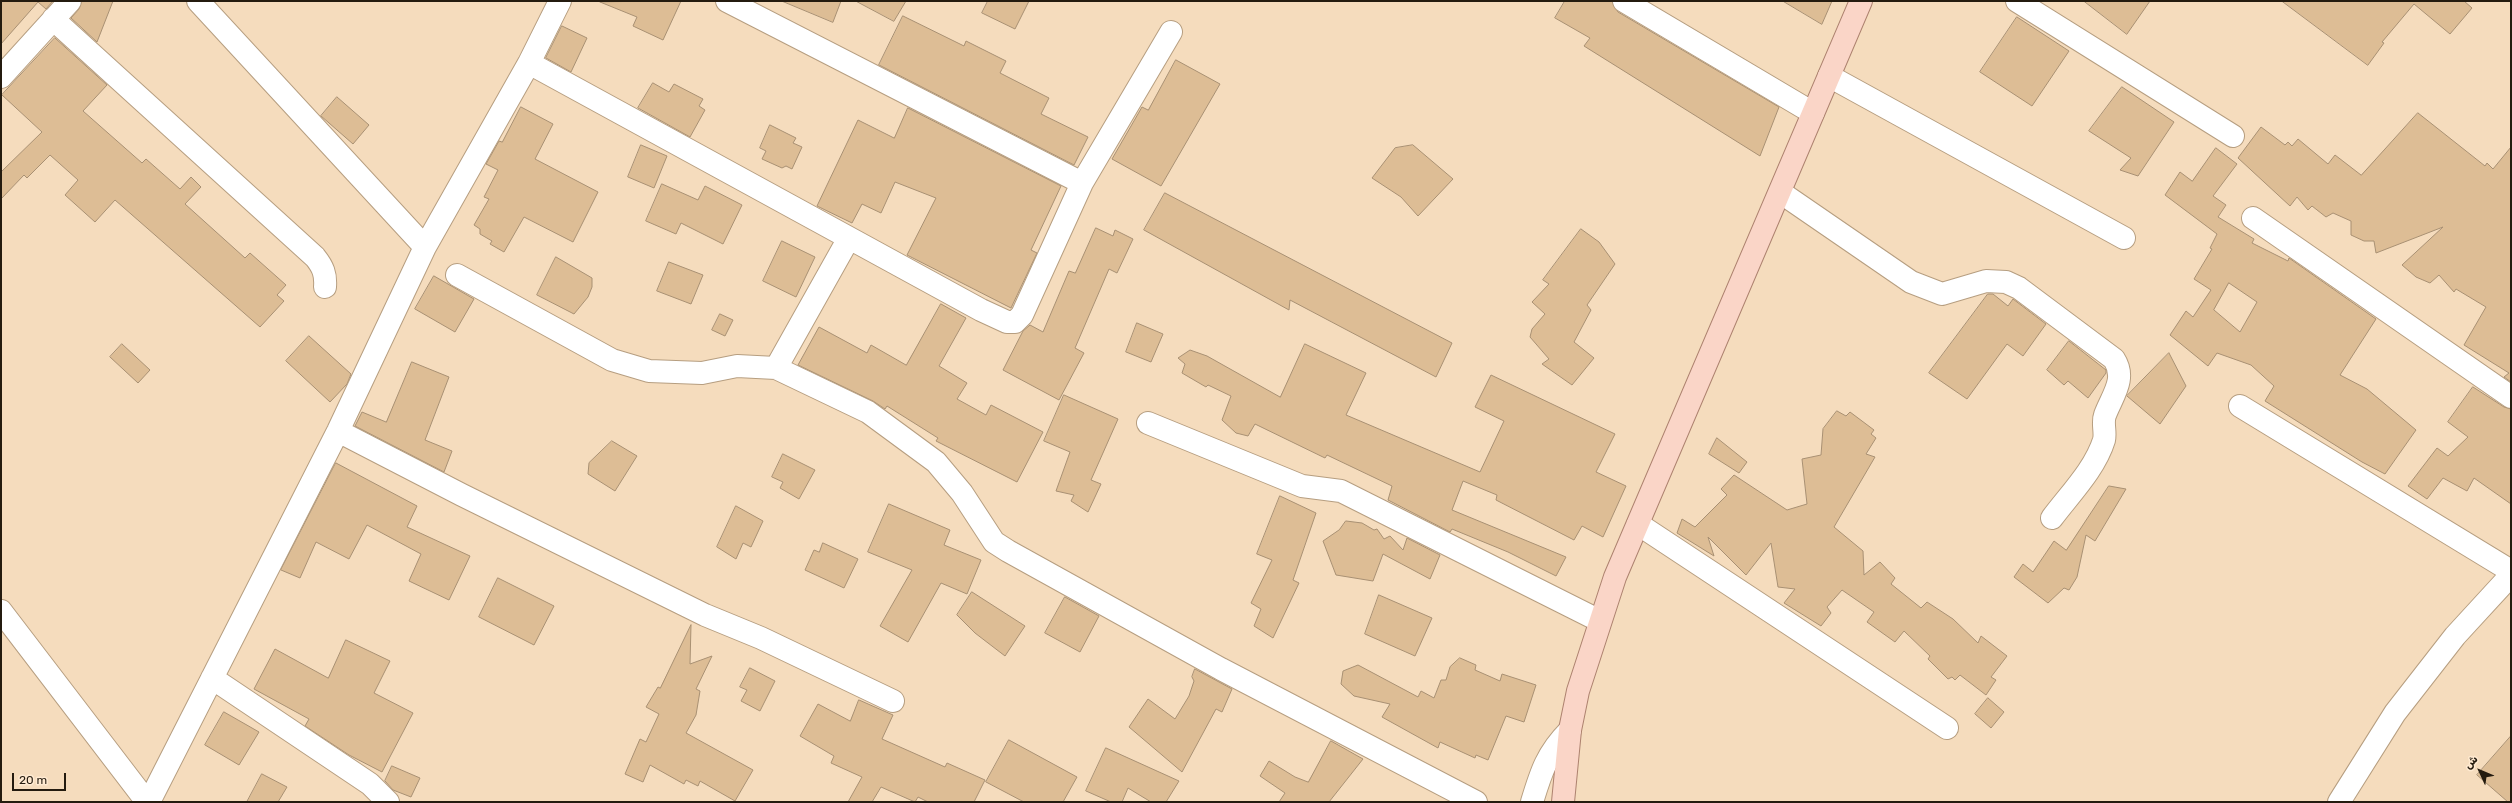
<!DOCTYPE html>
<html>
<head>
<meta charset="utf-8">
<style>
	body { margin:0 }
	#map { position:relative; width:2512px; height:803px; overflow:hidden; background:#f5dcbd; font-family:Rubik,"Noto Sans Arabic",sans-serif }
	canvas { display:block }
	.frame { position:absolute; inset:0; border:2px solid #241b0f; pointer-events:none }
	.north { position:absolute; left:2460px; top:751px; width:40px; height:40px; -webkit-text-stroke:3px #ffead1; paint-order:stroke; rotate:314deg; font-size:11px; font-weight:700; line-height:16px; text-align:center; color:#241b0f }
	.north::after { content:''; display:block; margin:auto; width:14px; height:18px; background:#241b0f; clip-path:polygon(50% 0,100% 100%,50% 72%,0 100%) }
	.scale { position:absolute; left:12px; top:773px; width:54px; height:18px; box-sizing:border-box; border:2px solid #241b0f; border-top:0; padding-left:5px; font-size:12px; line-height:14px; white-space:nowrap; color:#241b0f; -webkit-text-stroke:3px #ffead1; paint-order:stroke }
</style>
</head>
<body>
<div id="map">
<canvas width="2512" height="803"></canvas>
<div class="frame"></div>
<div class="north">ش</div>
<div class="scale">20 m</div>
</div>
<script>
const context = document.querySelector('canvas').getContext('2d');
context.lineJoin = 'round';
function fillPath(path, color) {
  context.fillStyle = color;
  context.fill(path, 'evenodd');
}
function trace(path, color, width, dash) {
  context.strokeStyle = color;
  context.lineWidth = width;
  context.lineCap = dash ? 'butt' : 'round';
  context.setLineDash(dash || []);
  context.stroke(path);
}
const building = new Path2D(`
	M1,1h52l-7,8 -8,-7 -37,42z
	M82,1h31l-16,41 -26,-24 8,-9z
	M681,1l-18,39 -30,-14 4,-9 -37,-15z
	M782,1h59l-8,21z
	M856,1h50l-12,20z
	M988,1h41l-14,28 -33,-16z
	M1565,1h47l6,11 161,95 -19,49 -176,-110 6,-8 -35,-20z
	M1783,1h49l-10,23z
	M2084,1h66l-23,33z
	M2282,1h182l8,7 -22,26 -36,-30 -32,38 2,1 -16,22z
	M903,16l61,30 2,-5 40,20 -6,12 49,25 -8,16 47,23 -14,28 -195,-100z
	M2017,17l52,34 -37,55 -52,-34z
	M562,26l25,12 -16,34 -25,-14z
	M55,38l52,47 -24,26 59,52 4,-4 34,30 11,-12 10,10 -16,17 60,54 5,-5 36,32 -9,10 7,6 -24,26 -145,-127 -20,22 -30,-27 13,-15 -28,-25 -23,23 -3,-3 -23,24v-27l41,-40 -40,-37z
	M1176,60l44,24 -59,102 -49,-27 30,-52 6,3z
	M653,83l16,9 5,-8 29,15 -4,7 6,4 -15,27 -52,-29z
	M2122,87l52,35 -36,54 -18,-6 11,-12 -42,-27z
	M337,97l32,28 -16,19 -32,-28z
	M521,107l32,17 -18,35 63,33 -25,50 -49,-25 -20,35 -14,-8 2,-3 -12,-7v-5l-6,-4 15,-26 -5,-2 14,-27 -12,-6 13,-23 3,1z
	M908,108l153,78 -30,64 6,3 -26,55 -104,-53 29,-57 -41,-16 -14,31 -19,-9 -10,19 -35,-17 41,-86 36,18z
	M2418,113l67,53 2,-3 6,6 18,-22v235l-7,-5 5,-4 -45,-28 22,-38 -30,-18 -2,3 -15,-17 -9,8 -14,-6 -14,-12 41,-38 -67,26 -2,-12h-10l-13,-6v-14l-18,-8 -7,4 -14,-11 -4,4 -11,-13 -7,9 -52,-48 23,-31 24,18 3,-3 4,4 6,-7 30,25 7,-9 26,20z
	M770,125l26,13 -3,5 9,4 -10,22 -6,-3 -4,2 -20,-9 4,-8 -6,-3z
	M641,145l26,11 -13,32 -26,-11z
	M1413,145l40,34 -35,37 -17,-19 -29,-19 23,-30z
	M2216,148l21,16 -24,32 13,9 -8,12 36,22 -2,4 36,18 1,-3 87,61 -36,56 27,14 49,41 -31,44 -23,-12 -97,-61 9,-15 -23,-21 -34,-12 -9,13 -38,-31 16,-24 7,6 18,-27 -17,-11 18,-30 -2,-1 7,-14 -52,-39 15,-23 12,9zM2229,283l28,19 -17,30 -26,-22z
	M662,184l36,16 7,-14 37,19 -19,39 -42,-21 -5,11 -30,-13z
	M1165,193l287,150 -16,34 -146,-77 -1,10 -145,-80z
	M1096,228l17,8 2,-6 18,9 -16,34 -8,-4 -34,79 9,5 -25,47 -56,-30 20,-39 7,-6 13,7 26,-61 6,2z
	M1581,229l18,13 16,22 -28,41 4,5 -17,32 20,16 -22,27 -30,-21 7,-5 -19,-22 2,-8 13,-15 -13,-12 17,-18 -6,-4z
	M782,241l33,16 -19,40 -33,-16z
	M556,257l36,21v9l-4,10 -14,17 -37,-19z
	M669,262l34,13 -12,29 -34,-13z
	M434,276l40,23 -19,33 -40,-23z
	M1988,294h5l15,12 5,-7 33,25 -23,32 -16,-12 -40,55 -38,-26z
	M941,304l25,14 -27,48 28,17 -10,16 29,16 5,-10 52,27 -26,50 -81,-41 2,-3 -51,-32 -2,3 -12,-8 -75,-36 21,-38 48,26 4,-8 35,20z
	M720,314l13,6 -8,16 -13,-6z
	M1137,323l26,11 -12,28 -25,-10z
	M309,336l42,38 -4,10 -17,18 -44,-41z
	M2069,341l37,29v3l-18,25 -20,-17 -4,4 -17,-15z
	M122,344l28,26 -12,13 -28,-26z
	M1305,344l61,29 -20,42 134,57 24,-51 -29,-14 16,-32 124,59 -19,38 30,14 -23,51 -21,-11 -8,14 -78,-40 1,-5 -34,-14 -11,29 114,47 -10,19 -48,-24 -56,-23 -2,3 -62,-32 4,-14 -65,-31 -2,3 -70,-34 -7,12 -12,-3 -14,-13 9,-24 -23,-11 -2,2 -24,-14 3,-9 -7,-6 12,-8 17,6 73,41z
	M2169,353l17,33 -26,38 -33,-28z
	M412,362l37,15 -24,63 27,11 -8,21 -89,-46 7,-14 24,10z
	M2473,387l31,20 7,2v95l-37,-26 -7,13 -24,-13 -16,21 -19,-13 29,-38 11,8 20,-19 -20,-15z
	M1064,395l54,24 -27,61 10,4 -13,28 -17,-11 3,-6 -18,-4 14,-39 -26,-11z
	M1837,411l9,5 4,-4 24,18 -3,4 5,4 -10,16 9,3 -41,70 29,24 1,24 16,-13 15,16 -4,6 30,24 6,-6 26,17 25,24 3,-7 26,20 -16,21 5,3 -10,15 -26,-20 -5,5 -3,-3 -4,2 -20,-20 2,-3 -26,-25 -9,11 -28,-20 7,-10 -32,-22 -15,17 4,6 -10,13 -37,-23 11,-14 -17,-2 -7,-44 -25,32 -38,-38 6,19 -37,-23 5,-14 13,8 32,-32 -6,-6 13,-14 53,35 20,-6 -5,-45 19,-4 2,-26z
	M1717,438l30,24 -8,11 -30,-19z
	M612,441l25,15 -22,35 -27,-17 1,-11z
	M783,454l32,16 -16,29 -19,-11 3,-6 -11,-5z
	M336,463l81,43 -10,21 63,29 -21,44 -40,-19 12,-27 -54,-29 -18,34 -33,-17 -16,36 -19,-8z
	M2109,486l17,3 -31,52 -9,-6 -9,42 -8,13 -5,-2 -16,15 -34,-26 9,-13 10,8 21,-31 12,9z
	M1280,496l36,17 -23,67 6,3 -26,55 -19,-12 7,-17 -10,-6 21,-43 -15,-6z
	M889,504l61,26 -6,15 37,15 -14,34 -26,-11 -33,59 -28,-16 32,-56 -44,-18z
	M736,506l27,15 -12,26 -8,-4 -7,16 -19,-12z
	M1346,521l16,2 12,7 3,-1 7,10 6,-3 13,14 4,-12 33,17 -10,24 -47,-25 -10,27 -37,-6 -13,-34 16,-11z
	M823,543l35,16 -14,29 -39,-18 9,-20 5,2z
	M498,578l56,28 -20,39 -55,-28z
	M972,592l53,34 -20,30 -30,-23 -18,-18z
	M1379,595l53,23 -17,38 -50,-22z
	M1065,597l34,19 -19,36 -35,-19z
	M691,625l-1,39 22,-8 -16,33 4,2 -4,24 -10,18 67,37 -18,31 -35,-20 -2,5 -12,-6 -2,4 -34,-19 -7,17 -18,-8 15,-35 6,3 13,-28 -13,-7 12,-20 2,1z
	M346,640l44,21 -16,32 39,20 -31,59 -33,-17 -44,-29 4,-7 -55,-30 21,-40 53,29z
	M1460,658l16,7 -1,5 25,11 2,-7 34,11 -12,37 -18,-6 -18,44 -12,-5 -1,3 -35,-16 -2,6 -56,-31 8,-13 -36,-8 -13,-12 2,-13 15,-6 60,32 3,-6 13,7 7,-18h5l4,-13z
	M750,668l25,13 -15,30 -19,-10 6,-11 -7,-3z
	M1195,669l37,20 -10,23 -6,-3 -34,63 -53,-45 19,-28 27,20 14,-23 5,-15 -2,-4z
	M1988,698l16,14 -13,16 -16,-14z
	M859,700l34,15 -11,24 63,28 2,-4 38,17 -11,22h-46l-10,-5 -3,5 -34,-15 -9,15h-24l14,-25 -31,-14 3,-7 -34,-20 18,-32 32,17z
	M224,712l35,20 -20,33 -34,-20z
	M2511,736v66h-3l-31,-27z
	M1009,740l68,37 -14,25h-39l-38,-20z
	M1331,741l32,18 -34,43h-50l6,-9 -25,-17 9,-15 26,16 13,5z
	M1106,748l73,33 -13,21h-15l-23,-14 -6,14h-11l-25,-11z
	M392,766l28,12 -9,19 -18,-7 -8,-9z
	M262,774l25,13 -9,15h-31z`);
const minor = new Path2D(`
	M198,1l227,246
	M727,1l355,182 89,-151
	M1624,1l189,112
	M2017,1l216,135
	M53,19l262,238c8,10 11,17 10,30
	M529,63l452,247 26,12h8l7,-7 60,-132
	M1829,76l295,162
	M1,77l69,-76
	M1780,192l131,90 31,12 44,-13 20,1 13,6 95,71c13,20 -2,37 -9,56 -3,8 1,17 -1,25 -9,29 -34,54 -52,78
	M2253,218l258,179
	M457,275l155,85 37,11 53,2 35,-7 39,2 92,44 68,50 26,31 32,49 14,9 213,118 255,133
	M776,368l73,-130
	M2240,406l271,165
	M1148,423l154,63 39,5 259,130
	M338,431l124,64 243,120 56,23 132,63
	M1638,524l309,204
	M1,611l146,191
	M212,678l158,106 18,18
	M149,802l189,-371 87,-184 104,-184 31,-62
	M1532,802c9,-30 15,-49 38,-72
	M2339,802l56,-89 60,-77 56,-61`);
const major = new Path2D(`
	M1563,802l7,-72 8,-39 37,-114 246,-576`);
fillPath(building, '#ddbd95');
trace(building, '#a89073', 1);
trace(minor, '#b69e80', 24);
trace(major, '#ad826f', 24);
trace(minor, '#fff', 22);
trace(major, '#fad5c7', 22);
</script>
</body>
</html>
